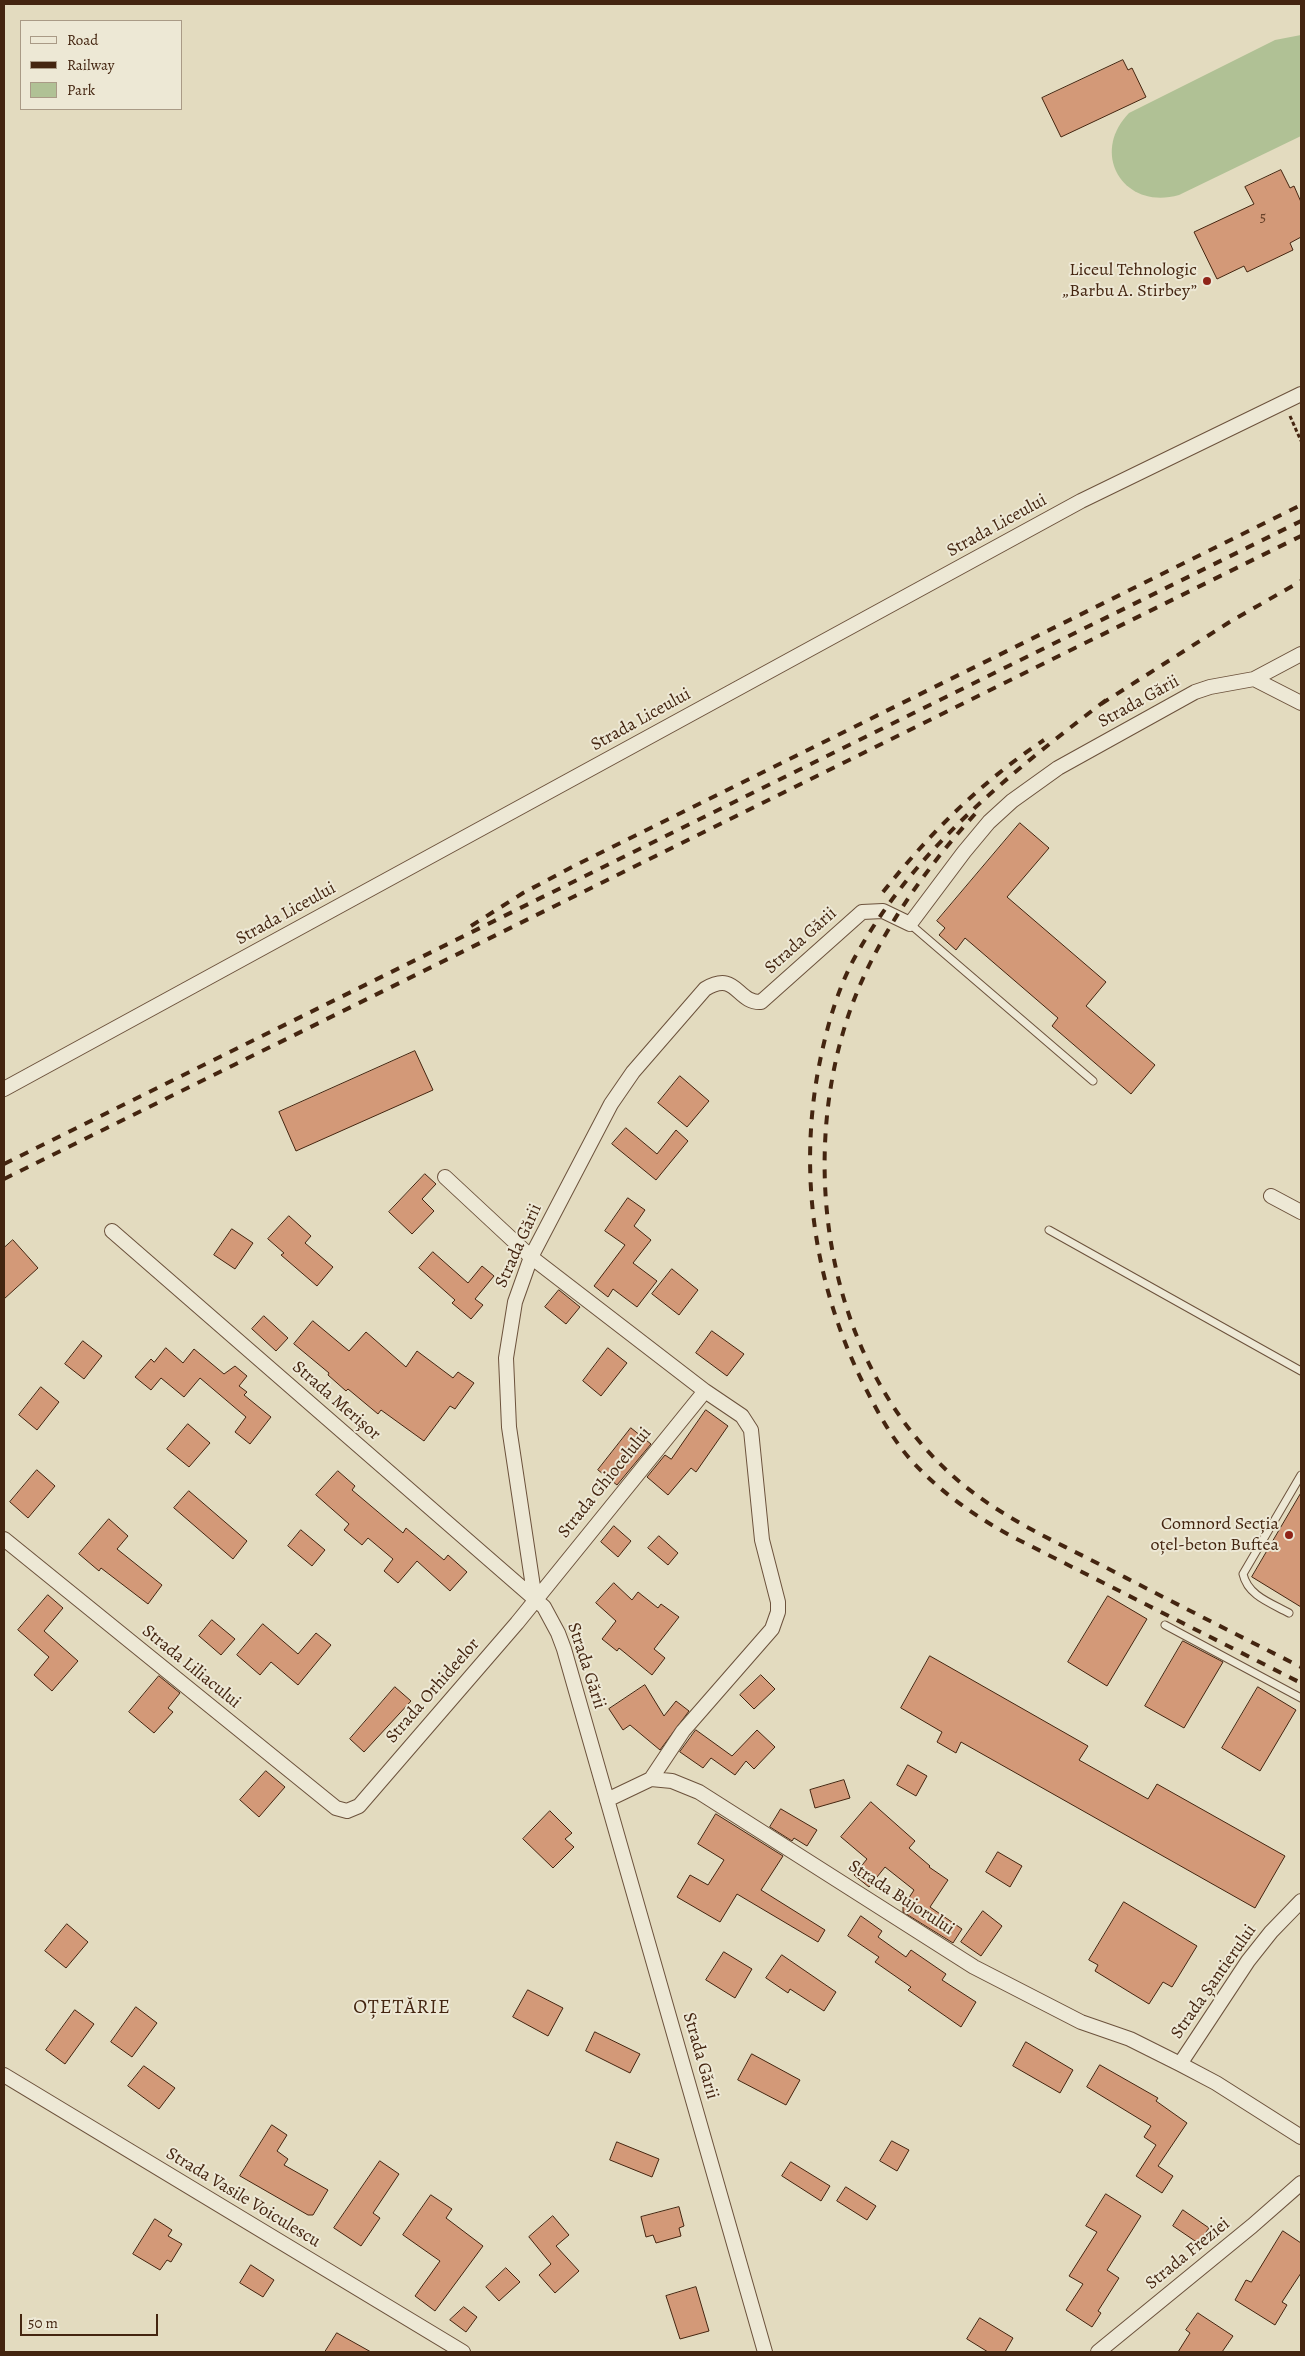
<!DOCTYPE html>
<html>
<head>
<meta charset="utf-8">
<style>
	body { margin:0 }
	#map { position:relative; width:1305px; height:2356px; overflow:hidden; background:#e3dbbf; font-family:Alegreya,serif }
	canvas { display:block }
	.frame { position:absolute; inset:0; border:5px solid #442510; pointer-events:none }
	.legend { position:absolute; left:20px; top:20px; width:162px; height:90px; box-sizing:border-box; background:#ede8d5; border:1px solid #a99a86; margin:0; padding:6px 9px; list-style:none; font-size:15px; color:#442510 }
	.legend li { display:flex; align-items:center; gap:10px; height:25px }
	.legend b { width:25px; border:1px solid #a99a86 }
	.scale { position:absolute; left:20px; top:2314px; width:138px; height:22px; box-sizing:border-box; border:2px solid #442510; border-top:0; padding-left:6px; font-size:15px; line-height:18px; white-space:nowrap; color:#442510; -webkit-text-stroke:4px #ede8d5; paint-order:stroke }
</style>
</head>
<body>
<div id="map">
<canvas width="1305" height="2356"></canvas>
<div class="frame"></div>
<ul class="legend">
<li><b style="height:6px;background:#ede8d5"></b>Road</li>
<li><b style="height:6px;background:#442510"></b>Railway</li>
<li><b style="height:14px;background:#b0c195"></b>Park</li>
</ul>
<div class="scale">50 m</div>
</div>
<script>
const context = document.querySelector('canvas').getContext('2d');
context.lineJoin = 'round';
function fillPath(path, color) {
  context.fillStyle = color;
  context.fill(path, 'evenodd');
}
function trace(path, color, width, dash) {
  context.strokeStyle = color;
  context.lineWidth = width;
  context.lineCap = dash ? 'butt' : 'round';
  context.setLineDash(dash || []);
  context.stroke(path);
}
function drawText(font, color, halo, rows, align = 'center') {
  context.font = font + ' Alegreya,serif';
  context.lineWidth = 4;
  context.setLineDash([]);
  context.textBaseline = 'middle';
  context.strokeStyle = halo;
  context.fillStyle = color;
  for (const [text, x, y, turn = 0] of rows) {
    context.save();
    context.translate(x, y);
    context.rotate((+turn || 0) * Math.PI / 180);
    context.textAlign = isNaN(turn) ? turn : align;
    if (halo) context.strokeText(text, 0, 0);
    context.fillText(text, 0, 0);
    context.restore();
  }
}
const green = new Path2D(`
	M1301,35v101l-122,59c-55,16 -90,-41 -50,-82l146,-73z`);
const building = new Path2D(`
	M1123,60l5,10 4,-2 14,29 -85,40 -19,-39z
	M1281,170l9,18 4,-2 7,16v35l-11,6 3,7 -46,22 -3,-6 -27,13 -23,-47 60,-28 -9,-17z
	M1020,823l29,25 -42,49 99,85 -20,24 69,59 -24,29 -79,-68 6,-8 -93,-80 -9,12 -17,-15 6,-7 -8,-7z
	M415,1051l18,39 -137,61 -17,-39z
	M680,1076l29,25 -22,26 -29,-24z
	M626,1128l31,26 19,-24 12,11 -32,39 -44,-36z
	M425,1174l11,10 -14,15 12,12 -22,23 -23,-22z
	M628,1198l17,12 -11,16 17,14 -18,23 24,18 -20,26 -24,-18 -5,8 -14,-11 31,-41 -20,-14z
	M289,1216l22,20 -6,7 28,24 -16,19 -36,-31 3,-2 -16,-14z
	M232,1229l21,14 -18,26 -21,-14z
	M13,1240l25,28 -34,31v-51z
	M433,1252l35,31 14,-17 12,10 -19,23 8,6 -12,14 -19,-16 3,-3 -36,-32z
	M672,1269l26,21 -19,25 -27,-21z
	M559,1290l21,17 -14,17 -21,-17z
	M264,1316l24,22 -12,13 -24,-22z
	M313,1321l36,30 17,-19 40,35 11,-16 36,27 5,-6 16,11 -19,26 -5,-3 -26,35 -43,-31 -3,4 -30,-25 -2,2 -18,-16 1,-2 -35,-29z
	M712,1331l32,23 -17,22 -31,-23z
	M83,1341l19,15 -18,23 -19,-15z
	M166,1348l17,15 11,-14 30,25 11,-8 12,10 -8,10 8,6 -3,3 27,22 -21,27 -15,-12 11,-15 -46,-39 -16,19 -23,-19 -10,12 -16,-13 16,-18 3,3z
	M608,1348l19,15 -26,33 -18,-15z
	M41,1387l18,15 -22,28 -18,-15z
	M706,1410l22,16 -32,46 -5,-4 -23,27 -21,-18 18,-22 6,4z
	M188,1424l22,19 -21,24 -22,-18z
	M631,1428l20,16 -34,41 -19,-15z
	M37,1470l18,16 -27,32 -18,-16z
	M338,1471l17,15 -3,4 51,43 3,-5 38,32 4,-5 19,17 -17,19 -33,-30 -19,22 -14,-12 9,-12 -25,-21 -6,7 -18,-15 5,-6 -33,-29z
	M189,1491l58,50 -14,18 -59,-51z
	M1301,1493v114l-49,-30z
	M109,1519l19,17 -11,13 45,36 -14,19 -47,-36 -2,3 -20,-17z
	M614,1526l17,15 -13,16 -17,-15z
	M301,1530l24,20 -13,16 -24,-20z
	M659,1536l19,17 -10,12 -20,-17z
	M614,1583l18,17 6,-8 20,16 3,-4 18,13 -25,32 11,9 -13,17 -33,-27 -2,3 -15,-12 14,-18 -20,-18z
	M48,1595l15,13 -19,23 34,30 -26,30 -18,-16 15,-18 -31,-27z
	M1108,1596l39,23 -40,67 -39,-24z
	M212,1620l23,19 -14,16 -22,-19z
	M263,1624l35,30 18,-21 15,12 -33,40 -27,-23 -11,13 -23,-20z
	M1183,1641l40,21 -39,66 -39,-22z
	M930,1656l158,90 -9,14 69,39 9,-15 128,72 -30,52 -294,-166 -5,11 -19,-11 5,-10 -41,-24z
	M761,1675l14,14 -21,20 -14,-14z
	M159,1676l21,17 -12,15 5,4 -19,21 -25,-21z
	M645,1685l19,31 12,-15 13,10 -29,39 -30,-25 -7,5 -14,-21z
	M395,1687l16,14 -47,51 -14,-13z
	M1258,1687l38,23 -36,61 -38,-23z
	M696,1730l36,26 25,-26 18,17 -21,22 -8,-8 -11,14 -24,-17 -8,10 -23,-16z
	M908,1765l19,11 -11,20 -19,-11z
	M266,1771l19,16 -26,30 -19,-17z
	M844,1780l6,18 -35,10 -5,-18z
	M871,1802l44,39 -6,7 21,18 -1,1 19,13 -18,27 32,22 -9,14 -50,-31v-5l11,-17 -29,-23 -16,20 -15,-12 13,-16 -26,-22z
	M781,1809l36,21 -10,16 -13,-8 -2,3 -22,-14z
	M550,1811l22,22 -7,6 9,8 -21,21 -30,-29z
	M716,1814l67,42 -22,34 64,40 -7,12 -81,-48 -17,28 -43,-25 13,-22 18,10 16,-25 -26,-16z
	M998,1852l24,14 -12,21 -24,-15z
	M1124,1902l73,44 -25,41 -9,-5 -14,22 -54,-33 3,-6 -9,-5z
	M983,1911l19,15 -21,30 -20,-14z
	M861,1916l21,15 -4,6 28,20 5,-7 35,24 -4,6 34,22 -15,25 -53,-37 3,-3 -36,-25 4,-5 -31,-21z
	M67,1924l21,18 -22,26 -21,-17z
	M724,1952l28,17 -17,29 -29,-18z
	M782,1955l54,37 -12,19 -34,-22 -2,4 -22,-15z
	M528,1990l35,18 -15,28 -35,-19z
	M136,2007l21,16 -25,34 -21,-15z
	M75,2010l19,14 -29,40 -19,-14z
	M595,2032l45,22 -10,19 -44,-22z
	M1026,2042l47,28 -13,23 -47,-27z
	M752,2054l48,26 -14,25 -48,-25z
	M1100,2065l58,33 -2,3 31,22 -29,43 15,10 -11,17 -26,-17 20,-31 -12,-8 7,-11 -64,-39z
	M144,2066l31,22 -16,21 -31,-23z
	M272,2125l15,10 -10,16 11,8 -4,6 44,25 -15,25h-5l-68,-39z
	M892,2141l17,9 -12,21 -17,-10z
	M617,2142l42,17 -7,18 -42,-17z
	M380,2161l19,13 -26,39 7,5 -19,28 -27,-18z
	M791,2162l39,24 -9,15 -39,-25z
	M846,2187l30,19 -9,14 -30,-19z
	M1106,2194l35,22 -34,54 12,8 -21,33 3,2 -9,14 -26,-17 17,-26 -14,-8 28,-44 -11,-6z
	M431,2195l21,14 -6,9 37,28 -48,65 -20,-15 25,-35 -37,-26z
	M679,2207l5,19 -5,2 2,8 -25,7 -3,-8 -7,2 -5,-20z
	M1183,2210l26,18 -11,15 -25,-17z
	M553,2216l16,19 -13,11 23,25 -24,22 -16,-18 12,-11 -22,-27z
	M155,2219l17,11 -4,6 14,8 -11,18 -4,-2 -7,10 -27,-16z
	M1283,2231l18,12v30l-19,29 5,3 -12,20 -40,-25 11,-20 5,2z
	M251,2265l23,15 -11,17 -23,-14z
	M506,2268l14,14 -21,19 -13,-14z
	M696,2287l13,44 -29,8 -14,-43z
	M464,2307l13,10 -11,15 -16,-12z
	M1198,2313l35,23 -11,16h-44l12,-19 -4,-3z
	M980,2318l33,20 -8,14h-17l-21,-13z
	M337,2333l34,19h-46z`);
const path = new Path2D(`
	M1290,416l11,25`);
const lane = new Path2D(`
	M910,924l183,157
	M1049,1230l252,141
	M1289,1613c-18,-10 -41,-17 -46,-39l58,-99
	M1165,1625l136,73`);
const street = new Path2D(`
	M1254,679l47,24
	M4,1089l1077,-588 220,-107
	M445,1177l86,80 174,134 37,25 9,14 11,110 16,62v10l-6,17 -89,102 -32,48
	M1271,1196l30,16
	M112,1231l432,376 14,26 6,16 201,703
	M4,1539l332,269 11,3 12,-5 158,-183 188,-232
	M535,1600l-26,-173 -3,-69 9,-56 16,-45 80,-153 22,-32 72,-83c32,-19 31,14 56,13l101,-90 21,-1 27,13 54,-72 25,-30 23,-21 46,-33 137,-76 15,-5 44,-8 47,-25
	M607,1800l44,-21 21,2 27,11 275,175 107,55 49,17 50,25 36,19 85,54
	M1180,2064l68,-103 23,-29 30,-31
	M4,2075l459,277
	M1098,2352l154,-126 49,-43`);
const rail = new Path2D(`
	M1106,700c-95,73 -186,144 -247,250 -19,32 -30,69 -38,106 -24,112 -8,227 43,329 13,26 27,52 46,74 29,32 63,56 101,77l290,147
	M1101,704l127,-81 73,-42
	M975,814c-50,55 -97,121 -123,191 -58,159 -25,366 109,478 42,35 93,58 142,83 66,34 132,68 198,101
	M883,892c47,-59 98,-110 161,-152
	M471,926l52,-33 51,-27 727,-361
	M4,1164l1297,-643
	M4,1179l1297,-643`);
const markers = [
	[1207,281,5,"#8f2418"],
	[1289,1535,5,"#8f2418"]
];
const numberNames = [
	["5",1263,218]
];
const poiNames = [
	["Liceul Tehnologic",1197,271],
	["„Barbu A. Stirbey”",1197,292],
	["Comnord Secția",1279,1525],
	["oțel-beton Buftea",1279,1546]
];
const streetNames = [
	["Strada Liceului",997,526,-29],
	["Strada Gării",1139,702,-29],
	["Strada Liceului",641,720,-29],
	["Strada Liceului",286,914,-29],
	["Strada Gării",801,941,-42],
	["Strada Gării",519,1246,-66],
	["Strada Merișor",336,1401,41],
	["Strada Ghiocelului",605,1483,-51],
	["Strada Gării",586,1666,72],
	["Strada Liliacului",191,1667,39],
	["Strada Orhideelor",433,1691,-49],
	["Strada Bujorului",901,1898,33],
	["Strada Șantierului",1214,1982,-55],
	["Strada Gării",700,2056,74],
	["Strada Vasile Voiculescu",243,2198,31],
	["Strada Freziei",1188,2254,-39]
];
const quarterNames = [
	["OȚETĂRIE",402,2008]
];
fillPath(green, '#b0c195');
fillPath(building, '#d39978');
trace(building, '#442510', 1);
trace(lane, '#6c523c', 9);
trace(street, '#6c523c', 16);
trace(path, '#442510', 3, [4, 2.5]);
trace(lane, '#ede8d5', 7);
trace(street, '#ede8d5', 14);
trace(rail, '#442510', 4, [9, 9]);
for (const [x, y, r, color] of markers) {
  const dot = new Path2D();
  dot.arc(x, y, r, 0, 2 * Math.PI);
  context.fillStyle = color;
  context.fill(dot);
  trace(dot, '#ede8d5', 2);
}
drawText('15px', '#68422a', null, numberNames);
drawText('18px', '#442510', '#ede8d5', poiNames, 'right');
drawText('18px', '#442510', '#ede8d5', streetNames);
context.letterSpacing = '1px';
drawText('20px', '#442510', '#ede8d5', quarterNames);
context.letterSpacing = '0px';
</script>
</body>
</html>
